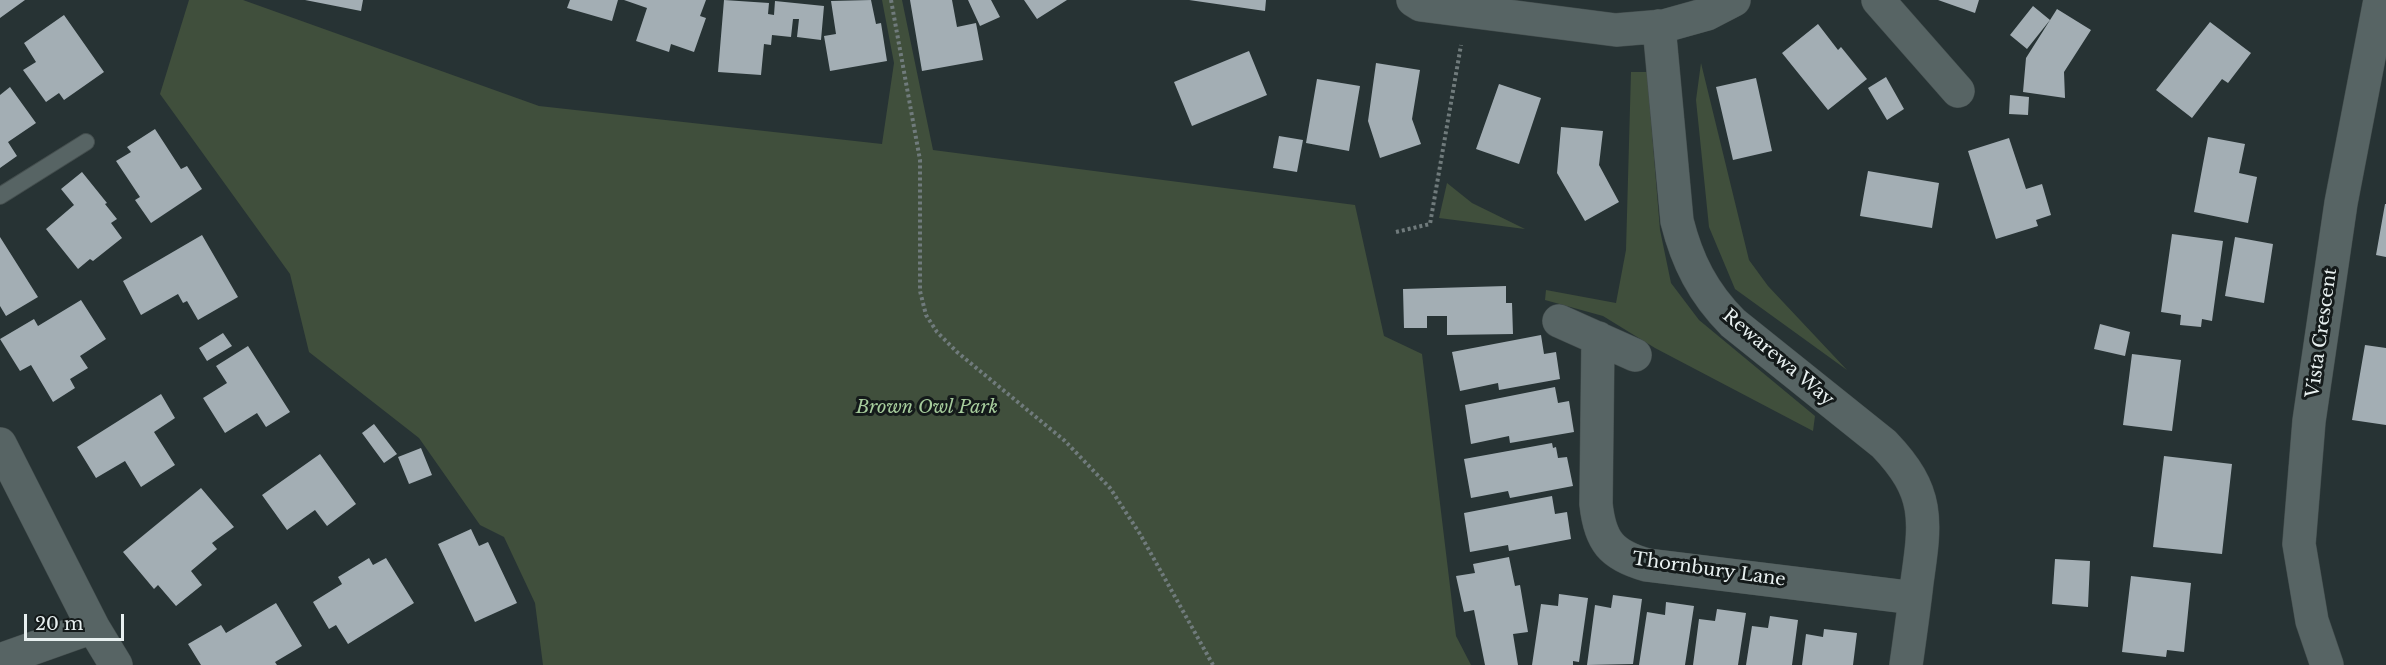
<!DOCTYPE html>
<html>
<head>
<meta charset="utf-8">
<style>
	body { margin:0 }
	#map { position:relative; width:2386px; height:665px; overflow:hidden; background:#273334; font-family:"Libre Baskerville",serif }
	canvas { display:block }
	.scale { position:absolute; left:24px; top:614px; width:100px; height:27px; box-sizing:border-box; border:3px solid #e8f0f0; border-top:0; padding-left:8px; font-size:18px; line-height:21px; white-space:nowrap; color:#e8f0f0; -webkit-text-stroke:4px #141a1a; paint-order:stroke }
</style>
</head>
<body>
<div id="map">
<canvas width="2386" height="665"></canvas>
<div class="scale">20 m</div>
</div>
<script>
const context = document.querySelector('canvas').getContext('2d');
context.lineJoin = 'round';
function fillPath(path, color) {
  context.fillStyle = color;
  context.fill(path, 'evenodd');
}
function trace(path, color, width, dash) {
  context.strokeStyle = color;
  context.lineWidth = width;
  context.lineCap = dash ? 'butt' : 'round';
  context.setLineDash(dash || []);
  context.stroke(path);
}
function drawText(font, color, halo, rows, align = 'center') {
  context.font = font + ' "Libre Baskerville",serif';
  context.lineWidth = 6;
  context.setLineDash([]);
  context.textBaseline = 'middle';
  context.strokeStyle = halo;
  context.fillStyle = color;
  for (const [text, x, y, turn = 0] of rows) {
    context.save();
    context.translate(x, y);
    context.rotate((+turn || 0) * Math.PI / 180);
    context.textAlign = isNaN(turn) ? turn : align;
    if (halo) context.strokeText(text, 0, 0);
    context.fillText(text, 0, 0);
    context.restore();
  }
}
const green = new Path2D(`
	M189,0h54l296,106 343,38 12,-81 -12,-63h20l31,150 422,55 29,131 38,18 34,282 15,29h-928l-8,-62 -31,-66 -24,-12 -61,-87 -110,-86 -19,-78 -130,-180z
	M1701,63l48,197 19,26 79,84 -112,-81 -26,-62 -13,-127z
	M1631,72h16l13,158 11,53 28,37 116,96 -2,15 -158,-83 -52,-32 -58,-16 1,-10 70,13 10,-53z
	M1447,183l25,20 53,26 -86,-11z`);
const building = new Path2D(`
	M0,0h25l-25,18z
	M305,0h58l-2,11z
	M570,0h48l-6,21 -45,-13z
	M624,0h82l-6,16 6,2 -12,34 -23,-8 -2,8 -33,-11 11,-33z
	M724,0l45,3 -1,11 6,1 1,-14 49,5 -3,34 -24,-3 2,-18h-6l-2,18 -19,-2 -1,10 -7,-1 -3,31 -43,-3z
	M871,0l5,24 5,-1 6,38 -57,10 -6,-35 12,-2 -5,-33z
	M910,0h42l5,27 19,-4 7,37 -61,11z
	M968,0h23l9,17 -20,9z
	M1024,0h43l-30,19z
	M1189,0h77l-1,11z
	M1938,0h41l-4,13z
	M2033,6l17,14 -23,29 -17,-14z
	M2057,9l34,21 -27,42 1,26 -42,-6 3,-34z
	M64,15l40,57 -40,28 -5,-7 -13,9 -23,-32 13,-8 -12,-19z
	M2210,22l41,31 -23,30 -6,-4 -30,39 -36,-28z
	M1818,24l20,26 3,-3 26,32 -39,31 -46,-57z
	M1249,51l18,44 -75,31 -18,-44z
	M1376,63l44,7 -8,49 9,25 -41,14 -12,-37z
	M1886,77l18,32 -17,11 -19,-32z
	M1756,78l16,73 -39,9 -17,-73z
	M1317,79l43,7 -11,65 -43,-8z
	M1499,84l42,14 -22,66 -43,-15z
	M10,87l26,36 -28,19 9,14 -17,12v-73z
	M2010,95l19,2 -1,18 -19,-1z
	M1561,127l42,4 -4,34 20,37 -34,19 -28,-48z
	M155,129l26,40 6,-3 15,23 -51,34 -16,-23 5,-3 -24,-36 15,-9 -4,-5z
	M1279,136l24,4 -6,32 -24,-4z
	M2208,137l37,7 -6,29 18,4 -9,46 -54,-11z
	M2009,138l17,51 16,-5 9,31 -15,5 2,6 -42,13 -28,-88z
	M1868,171l71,12 -7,45 -72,-12z
	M82,172l25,31 -2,1 12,15 -6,4 11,15 -29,23 -3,-2 -12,10 -32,-40 28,-24 -13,-16z
	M2385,204h1v53l-10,-2z
	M2172,234l51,7 -11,80 -10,-2 -1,8 -21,-2 1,-10 -20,-3z
	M202,235l36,62 -40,23 -11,-19 -4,2 -5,-9 -37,21 -18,-34z
	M0,237l38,60 -32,19 -6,-10z
	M2235,237l38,7 -9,59 -39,-7z
	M1506,286v17h6l1,31 -66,1v-19h-20v12h-23l-1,-39z
	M81,300l25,39 -26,17 8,12 -18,11 5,9 -22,14 -22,-37 -11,6 -20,-32 34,-20 4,7z
	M2100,324l30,8 -5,24 -31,-7z
	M223,333l9,13 -25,15 -8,-13z
	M1541,335l3,19 12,-2 4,27 -61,11 -1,-7 -38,8 -8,-39z
	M2365,345l21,3v77l-34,-5z
	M248,346l42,66 -24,15 -9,-14 -32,20 -22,-35 24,-15 -11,-17z
	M2132,354l49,6 -9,71 -49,-6z
	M1555,387l3,16 11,-2 5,31 -64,11 -1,-7 -38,8 -6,-39z
	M161,394l14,24 -21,14 21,33 -34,22 -16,-26 -29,17 -19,-31z
	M374,424l23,30 -13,9 -22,-30z
	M1552,443l1,5 3,-1 2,11 9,-1 6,29 -63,12 -2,-7 -37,7 -7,-39z
	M421,448l11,27 -23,9 -11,-27z
	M320,454l36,50 -29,22 -12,-16 -28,20 -25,-35z
	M2164,456l68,8 -10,90 -69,-7z
	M201,488l33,39 -22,16 5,6 -26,22 11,14 -26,21 -18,-21 -4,4 -31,-37z
	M1552,496l3,18 12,-2 4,27 -62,12 -1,-6 -38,7 -6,-39z
	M471,529l8,17 9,-4 29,61 -42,19 -37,-78z
	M1509,557l6,29 5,-1 8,47 -15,2 5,31h-33l-11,-55 -10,2 -8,-36 19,-3 -2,-9z
	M369,558l4,7 13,-7 28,45 -66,41 -12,-19 -7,4 -16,-27 29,-18 -4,-7z
	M2055,559l35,2 -2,46 -36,-3z
	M2131,576l60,7 -7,69 -17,-2 -1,7 -44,-5z
	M1559,594l29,4 -9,64 -6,-1v4h-41l9,-61 17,2z
	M1613,595l29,4 -9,65 -46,1 8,-60 16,3z
	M1666,602l28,4 -9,59h-46l8,-53 18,3z
	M276,603l26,43 -27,16 2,3h-76l-13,-21 33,-19 5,8z
	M1717,609l29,4 -8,52h-45l6,-46 16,2z
	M1770,616l28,4 -6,45h-46l6,-39 16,2z
	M1824,629l33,4 -4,32h-51l4,-31 17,3z`);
const path = new Path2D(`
	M891,0l29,160v131l6,24 11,17 20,20 108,89 45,47 30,46 73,131
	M1396,232l34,-8 31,-179`);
const lane = new Path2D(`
	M0,196l86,-54`);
const street = new Path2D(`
	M1413,0l8,5 195,25 48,-4 43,-12 27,-14
	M1878,0l80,91
	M1659,26l18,195c10,40 26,72 56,102l151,121c46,48 42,76 33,138 -3,27 -7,55 -11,83
	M1559,321l76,34
	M1598,338l-2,166c4,37 15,51 51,61l268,33
	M0,444l93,183 23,38
	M0,660l93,-33
	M2327,665l-15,-44 -13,-77 10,-123 32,-218 39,-203`);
const streetNames = [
	["Vista Crescent",2322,333,-82],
	["Rewarewa Way",1778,358,40],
	["Thornbury Lane",1709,570,8]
];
const parkNames = [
	["Brown Owl Park",927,408]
];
fillPath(green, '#404f3c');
fillPath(building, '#a3aeb4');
trace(lane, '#444e4e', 18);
trace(street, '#444e4e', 34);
trace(path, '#707b7c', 4, [3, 3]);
trace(lane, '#576464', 16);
trace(street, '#576464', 33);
drawText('18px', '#e8f0f0', '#141a1a', streetNames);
drawText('italic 18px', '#a6cc9c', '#141a1a', parkNames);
</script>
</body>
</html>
